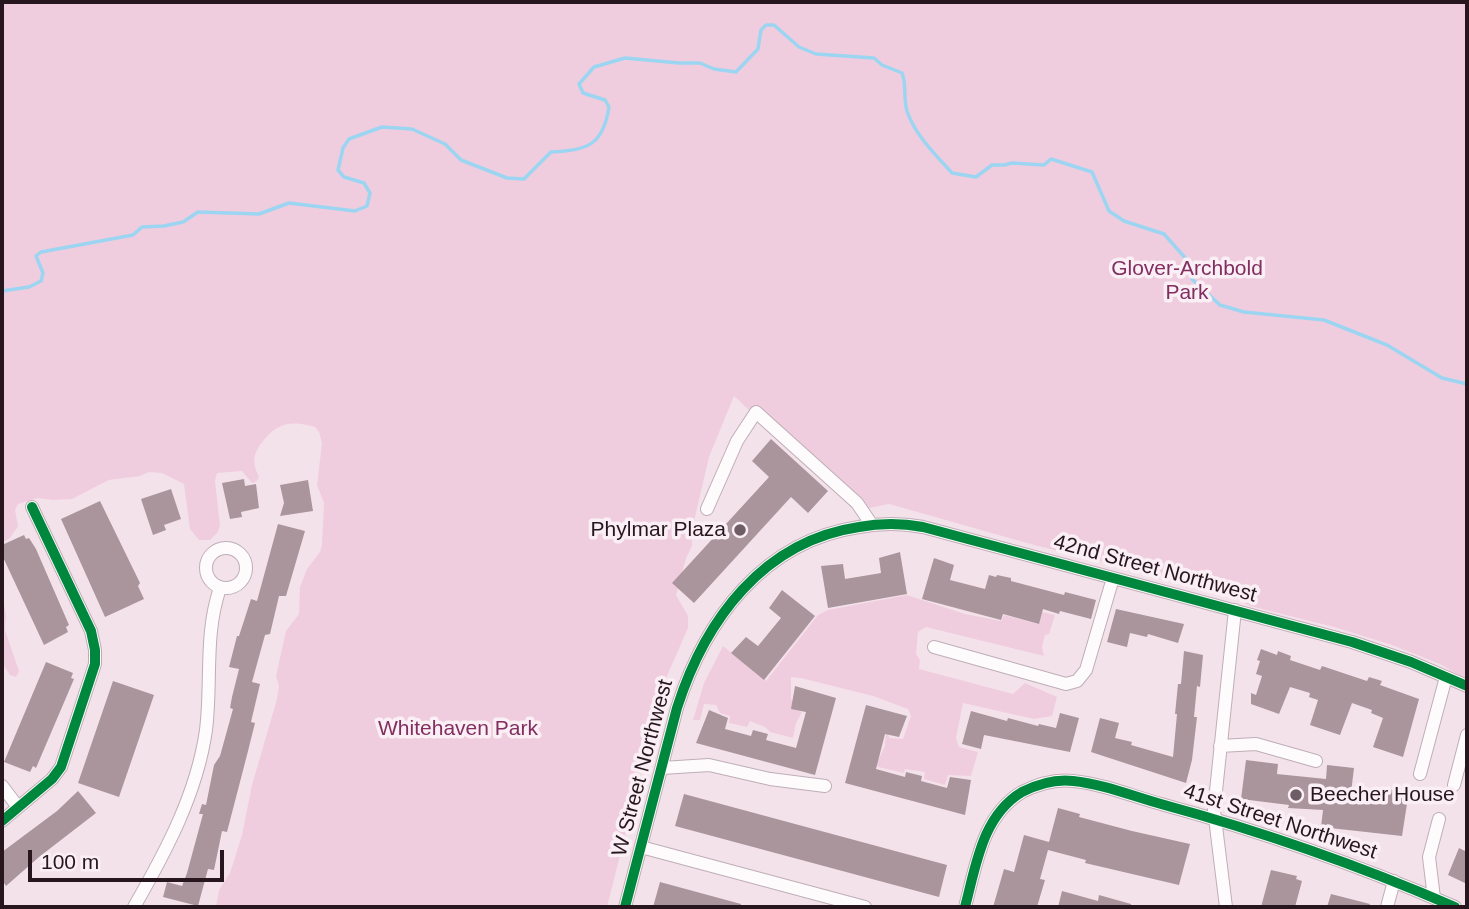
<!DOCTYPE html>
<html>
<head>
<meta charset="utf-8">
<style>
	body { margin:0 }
	#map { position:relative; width:1469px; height:909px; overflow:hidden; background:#f4e2eb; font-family:Helvetica,sans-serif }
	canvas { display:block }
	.frame { position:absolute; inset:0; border:4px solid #28161f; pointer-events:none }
	.scale { position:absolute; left:28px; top:850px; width:196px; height:32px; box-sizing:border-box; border:4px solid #28161f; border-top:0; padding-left:9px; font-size:21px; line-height:24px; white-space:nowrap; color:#28161f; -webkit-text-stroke:5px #faeff4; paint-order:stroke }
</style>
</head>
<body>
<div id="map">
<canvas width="1469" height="909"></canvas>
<div class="frame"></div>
<div class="scale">100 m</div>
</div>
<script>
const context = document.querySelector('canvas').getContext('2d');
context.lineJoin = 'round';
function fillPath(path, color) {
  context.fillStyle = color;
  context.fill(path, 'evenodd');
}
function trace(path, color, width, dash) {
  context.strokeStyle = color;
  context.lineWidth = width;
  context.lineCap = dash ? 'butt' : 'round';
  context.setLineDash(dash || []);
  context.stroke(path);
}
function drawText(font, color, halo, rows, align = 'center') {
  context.font = font + ' Helvetica,sans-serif';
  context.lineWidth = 7;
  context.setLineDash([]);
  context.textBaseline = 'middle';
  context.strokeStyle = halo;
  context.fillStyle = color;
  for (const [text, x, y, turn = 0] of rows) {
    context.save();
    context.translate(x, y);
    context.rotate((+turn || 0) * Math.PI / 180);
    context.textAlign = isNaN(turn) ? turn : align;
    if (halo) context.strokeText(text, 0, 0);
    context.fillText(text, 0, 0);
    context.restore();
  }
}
const green = new Path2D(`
	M2,2h1465v678l-27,-16 -48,-19 -58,-18 -84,-21 -33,-16 -183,-45 -145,-41 -34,7 -121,-115 -25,61 -17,73v16l-6,12 -10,37 12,21v12l-25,57 -56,222h-391l3,-17 11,-17 12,-38 10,-50 25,-86 2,-13 -3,-10 10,-45 13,-17 1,-27 7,-18 13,-17 2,-7 2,-42 -7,-18 5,-42 -3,-11 -4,-5c-26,-8 -40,-3 -55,18 -8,13 -7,18 -1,32l-2,4 -5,2 -10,-12 -25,2 -2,8 5,45 -2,6 -8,8h-11l-9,-11 -6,-45 -22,-11 -13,-1 -9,4 -31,4 -37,19 -19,1 -15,-2 -20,6 -3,6 3,16 -8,12 -8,5z
	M2,594l4,21 -1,15 14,41 -3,6 -6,-2 -8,-12z
	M907,595l58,19 36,7 3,-6 34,9 4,-12 13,3 -6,19 -4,1 -3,12 2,9 -118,-29 -8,5 -2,22 4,6 -1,9 94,25 12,-11 32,14 -5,19 -18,3 -71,-16 -7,35 3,9 19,5 -7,24 -23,-1 -3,10 -21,-6 1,-7 -20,-3 -1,4 -26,-6 -1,-4 8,-17 1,-14 4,6 13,1 8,-23 -3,-7 -35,-13 -72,-18 -10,-1v23l3,1 -2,7 10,4 -6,11 -3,15 -23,-6 -5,-5 -15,-6 -3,6 -18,-4 1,-7 -10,-3 -4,-8 -12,-1 -4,16h-7l11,-37 19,-37 43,35 52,-66 10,-5z`);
const stream = new Path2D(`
	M2,291l27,-4 12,-6 2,-8 -7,-17 5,-4 92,-17 9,-8 22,-1 19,-4 15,-10 61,2 30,-11 66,8 12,-5 3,-13 -6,-10 -20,-6 -6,-7 5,-22 6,-9 33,-12 30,2 33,15 16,16 46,18 17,1 27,-27c36,-2 52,-6 58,-45l-4,-7 -22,-7 -4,-9 15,-17 31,-9 54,5h21l14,6 22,3 22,-23 3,-19 5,-5h8l25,22 17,7 58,4 8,7 20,8c5,12 1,25 5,38 8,24 28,43 45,62l24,4 16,-12h12l8,-2 32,2 7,-6 41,13 17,39 15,10 40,13 24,27 4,18 28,26 24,7 80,8 63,25 55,33 25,6`);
const building = new Path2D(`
	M771,439l57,52 -20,22 -17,-16 -97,106 -22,-20 97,-106 -17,-16z
	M244,479l1,7 11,-2 3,24 -18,4 1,5 -12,2 -8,-36z
	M308,480l5,31 -33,5 4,-13 -4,-18z
	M171,489l10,30 -17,6 2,5 -13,5 -12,-36z
	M100,501l40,82 -2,3 6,13 -39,18 -44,-98z
	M278,524l27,7 -19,65h-7l-9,38 -5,1 -13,47 8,2 -9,38 4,1 -8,32 -20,77 -5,-1 -8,39 -6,-1 -10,37 -35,-9 4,-15 15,4 5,-13 16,-59h-4l3,-10 4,1 8,-40 6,-9 13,-47 -3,-1 2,-11 7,-28 -10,-2 8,-31h2l12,-37 6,2z
	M24,535l2,4 3,-1 7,11 33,76 -3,2 2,5 -24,13 -42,-90v-10z
	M900,552l7,42 -79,14 -7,-42 22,-2 2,15 36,-6 -2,-15z
	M934,558l20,7 -4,15 35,9 4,-14 7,2 1,-2 14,3v3l53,14 1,-3 31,8 -5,19 -31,-8 -1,3 -16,-5 -4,15 -36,-10 -2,6 -79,-21z
	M782,590l33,26 -51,64 -33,-27 15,-16 12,9 23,-28 -12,-10z
	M1116,609l68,15 -6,19 -30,-9 -1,3 -17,-4 -3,14 -20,-5z
	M1261,649l16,6 1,-4 13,5 -1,4 30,10 2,-4 45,15 2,-4 13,4 -2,4 39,14 -16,58 -30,-10 10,-29 -12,-5 1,-3 -20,-7 -12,32 -30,-10 8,-25 -9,-3 1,-4 -20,-6 -11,27 -28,-10v-11l5,2 6,-19 -6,-2 4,-13 -3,-1z
	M1184,651l19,4 -3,32 -3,-1 -3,31h3l-5,43 -6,23 -95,-31 9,-34 19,5 -4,15 17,4 -1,3 42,12 4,-43h-2l3,-30h3z
	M46,662l27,11 -2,5 3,1 -38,89 -3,-2 -3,6 -26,-10z
	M113,681l41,14 -35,102 -41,-14z
	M795,686l41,12 -21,77 -119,-32 13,-33 19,8 -3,11 26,7 2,-6 15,4 -2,6 30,8 10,-36 -15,-3z
	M866,705l41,11 -8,21 -14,-3 -9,35 29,8 1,-5 16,4 -1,5 26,7 3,-11 21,3 -6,35 -120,-32z
	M971,711l36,10 1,-3 30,8 1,-2 17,4 4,-15 19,5 -9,34 -86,-17 -3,14 -19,-5z
	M1246,760l32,4 -1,10 49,5 1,-14 27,3 -4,33 31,3 2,-15 26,2 -7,45 -81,-9 2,-17 -35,-2 1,-3 -48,-6z
	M78,791l18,22 -57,44 -33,29 -4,-6v-28l55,-41z
	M684,794l263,71 -8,32 -264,-71z
	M1058,808l22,6 -1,3 53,14 58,13 -11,41 -94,-22 1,-3 -38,-10 -8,29 5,1 -8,27h-44l11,-38 10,3 10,-37 25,7z
	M1459,848l8,4v32l-19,-9z
	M1271,870l26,6 -1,3 6,2 -7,26h-34z
	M660,882l81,22 -1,3h-87z
	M1062,891l36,10 1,-6 32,9v3h-73z
	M1331,894l39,10 -1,3h-42z`);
const minor = new Path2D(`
	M707,509l30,-68 19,-29 101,91 15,22
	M206 568a20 20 0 1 1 40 0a20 20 0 1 1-40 0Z
	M934,647l132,37 11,-3 9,-11 27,-92
	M1220,746l36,-2 60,17
	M662,768l47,-3 61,14 55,7
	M1420,774l26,-97
	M1454,785l13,-50
	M2,786l16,21
	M2,821l50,-42 9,-12 34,-103v-14l-4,-19 -59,-124
	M641,847l224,60
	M1434,898l-5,-41 10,-38
	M134,907c31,-54 63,-113 72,-177 6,-48 -2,-95 14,-142
	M625,907l52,-199c28,-88 86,-167 182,-181 21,-4 43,-4 64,0l429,115 59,20 56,24
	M965,907c11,-41 17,-91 57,-115 16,-8 34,-13 51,-11 30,3 59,15 88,23 99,27 200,62 294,103
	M1226,907l-12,-97 21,-200
	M1387,907l7,-26`);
const cycleway = new Path2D(`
	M2,821l50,-42 9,-12 34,-103v-14l-4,-19 -59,-124
	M625,907l52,-199c28,-88 86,-167 182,-181 21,-4 43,-4 64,0l429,115 59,20 56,24
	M965,907c11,-41 17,-91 57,-115 16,-8 34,-13 51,-11 30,3 59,15 88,23 99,27 200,62 294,103`);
const markers = [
	[740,530,7,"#6f5d66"],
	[1296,795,7,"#6f5d66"]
];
const parkNames = [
	["Glover-Archbold",1187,269],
	["Park",1187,293],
	["Whitehaven Park",458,729]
];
const poiNames = [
	["Phylmar Plaza",726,530],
	["Beecher House",1310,795,"left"]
];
const streetNames = [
	["42nd Street Northwest",1155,569,15],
	["W Street Northwest",643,768,-75],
	["41st Street Northwest",1280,822,18]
];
fillPath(green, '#f0cdde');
trace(stream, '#9cd5f1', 3.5);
fillPath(building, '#ab959c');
trace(minor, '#bfaeb7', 14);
trace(minor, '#fdfbfc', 12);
trace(cycleway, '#00873e', 10);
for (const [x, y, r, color] of markers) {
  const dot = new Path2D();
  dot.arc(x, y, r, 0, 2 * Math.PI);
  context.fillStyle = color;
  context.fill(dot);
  trace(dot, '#faeff4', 2.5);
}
drawText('21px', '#832e60', '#faeff4', parkNames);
drawText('21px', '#28161f', '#faeff4', poiNames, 'right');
drawText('21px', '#28161f', '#faeff4', streetNames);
</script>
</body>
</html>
